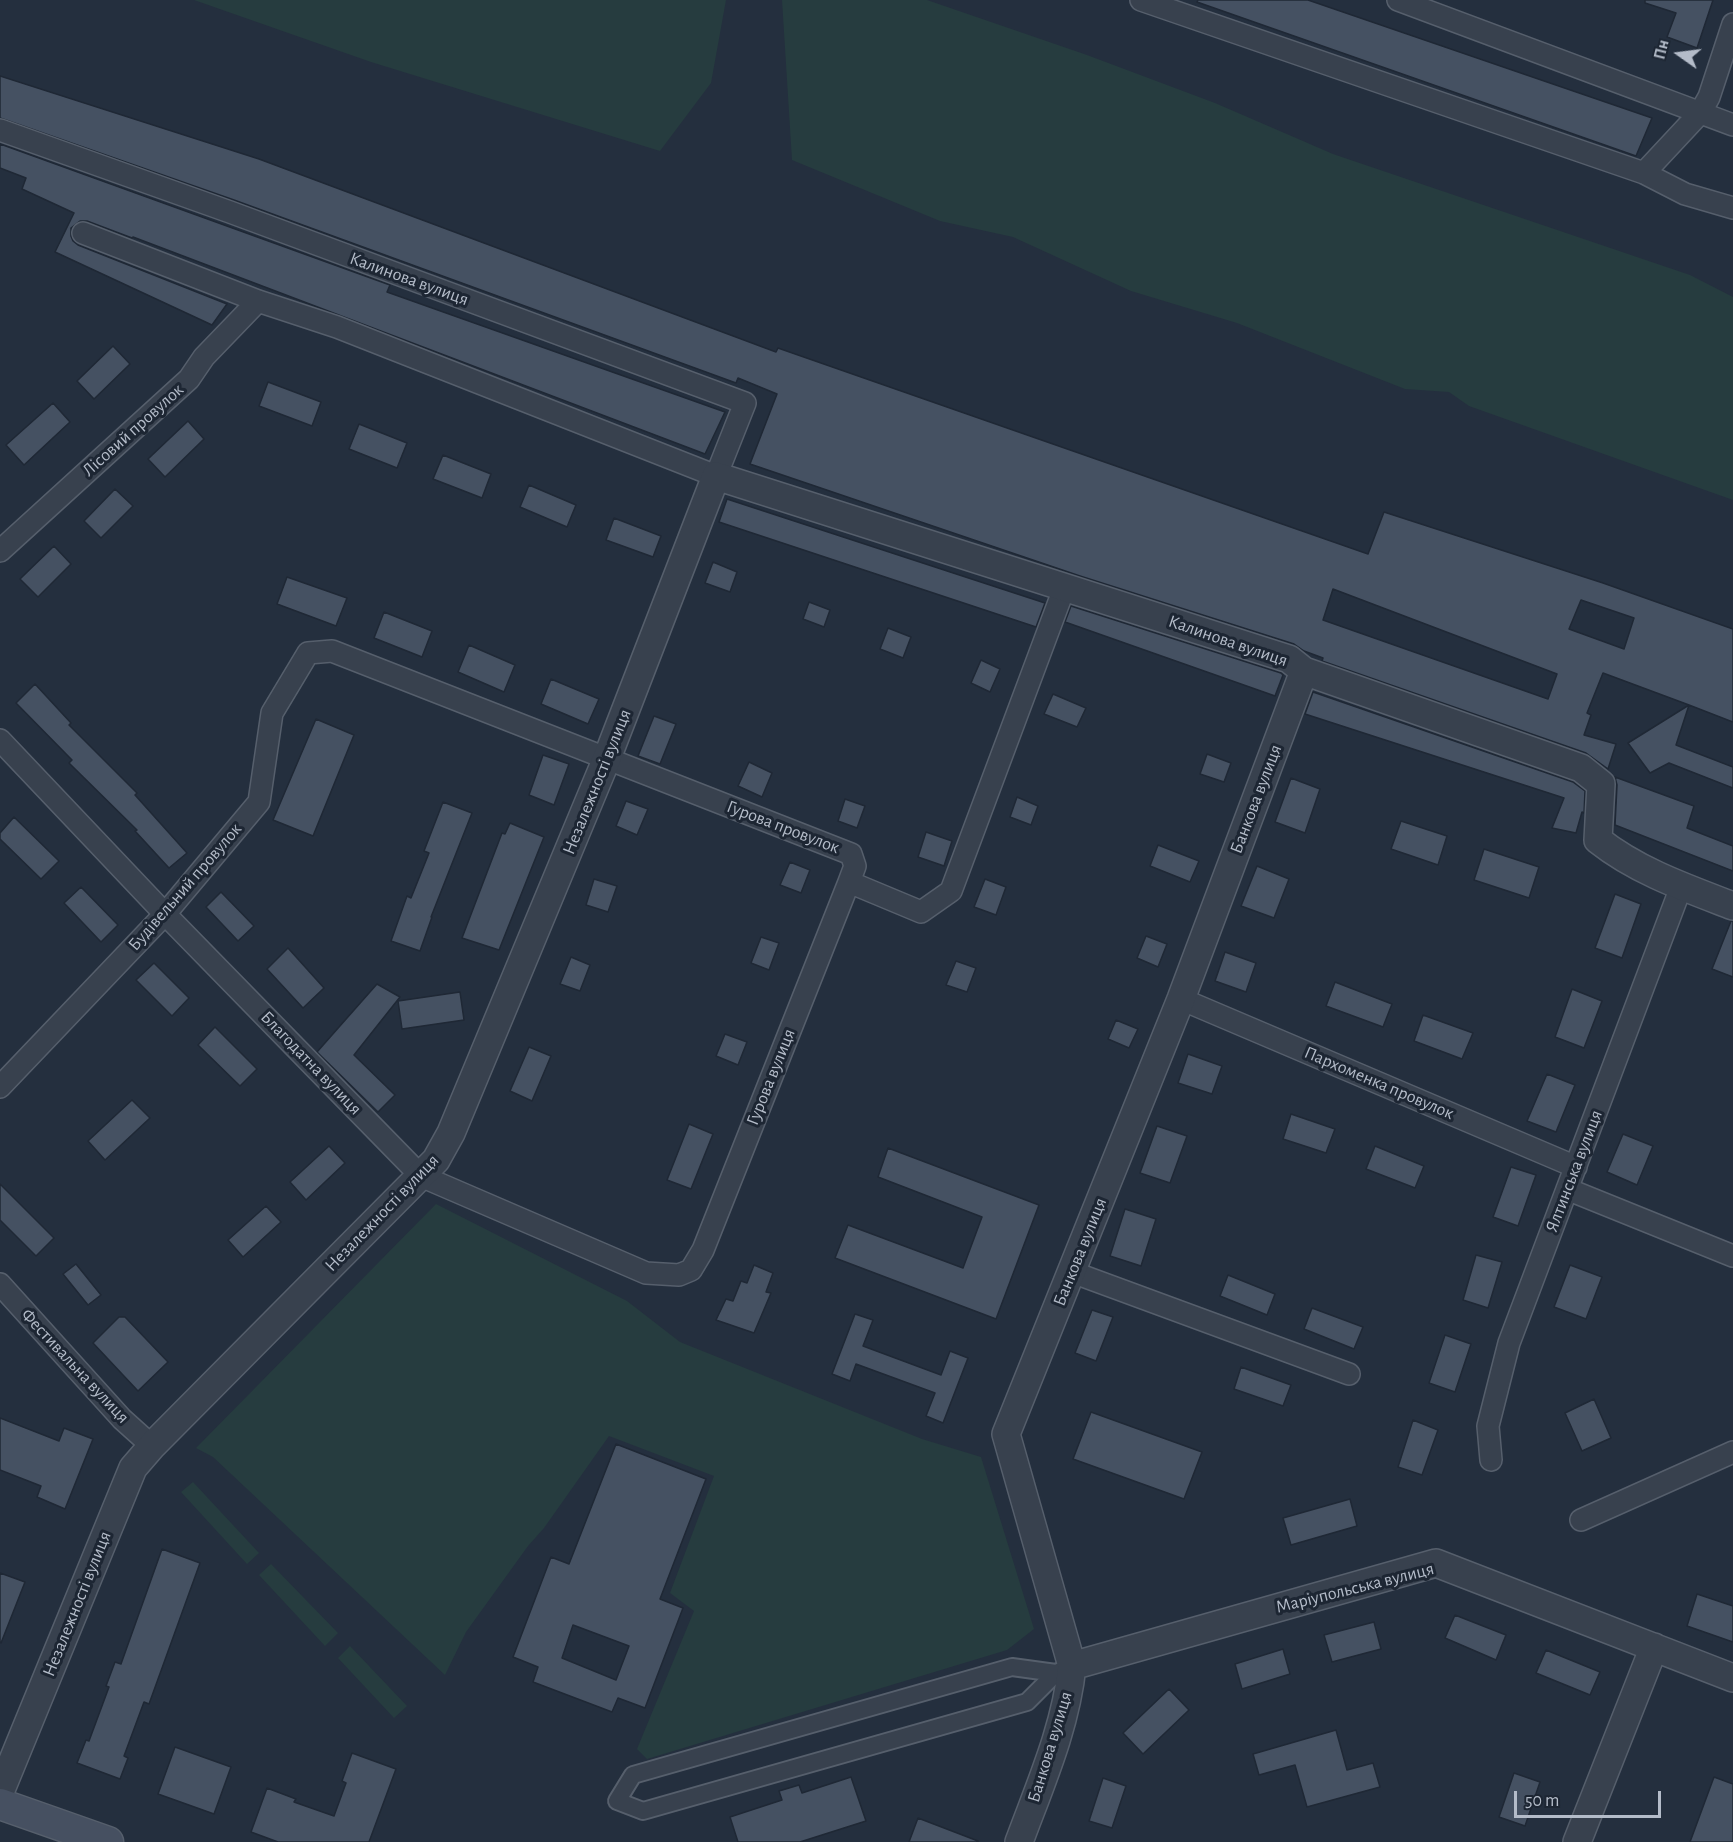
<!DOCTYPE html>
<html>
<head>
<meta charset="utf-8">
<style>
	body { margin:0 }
	#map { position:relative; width:1733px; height:1842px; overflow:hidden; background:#242f3e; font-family:"Alegreya Sans",sans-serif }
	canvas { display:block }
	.north { position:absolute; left:1649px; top:24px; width:60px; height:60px; -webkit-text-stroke:4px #1d2633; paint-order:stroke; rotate:284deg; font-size:16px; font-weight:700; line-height:24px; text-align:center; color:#b4bcc9 }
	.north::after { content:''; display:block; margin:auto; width:21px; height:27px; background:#b4bcc9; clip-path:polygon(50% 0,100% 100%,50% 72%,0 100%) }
	.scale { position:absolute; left:1514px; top:1791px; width:147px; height:27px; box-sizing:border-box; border:3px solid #b4bcc9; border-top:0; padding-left:8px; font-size:18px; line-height:21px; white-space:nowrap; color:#b4bcc9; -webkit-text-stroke:4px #1d2633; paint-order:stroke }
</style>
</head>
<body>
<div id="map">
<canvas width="1733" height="1842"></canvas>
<div class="north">Пн</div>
<div class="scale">50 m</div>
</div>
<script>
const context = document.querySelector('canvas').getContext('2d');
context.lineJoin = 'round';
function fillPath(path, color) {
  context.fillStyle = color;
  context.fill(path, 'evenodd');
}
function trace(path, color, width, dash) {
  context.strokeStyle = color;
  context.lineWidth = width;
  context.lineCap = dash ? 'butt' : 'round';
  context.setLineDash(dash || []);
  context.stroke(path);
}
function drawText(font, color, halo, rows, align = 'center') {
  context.font = font + ' "Alegreya Sans",sans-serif';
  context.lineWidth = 6;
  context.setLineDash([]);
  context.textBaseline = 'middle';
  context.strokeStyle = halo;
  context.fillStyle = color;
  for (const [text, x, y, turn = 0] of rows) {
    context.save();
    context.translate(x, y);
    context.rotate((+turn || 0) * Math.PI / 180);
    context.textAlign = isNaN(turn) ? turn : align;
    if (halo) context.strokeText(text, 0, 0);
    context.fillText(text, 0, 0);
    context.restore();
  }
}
const green = new Path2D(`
	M194,0h532l-15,83 -51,68 -289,-89z
	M782,0h145l160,55 128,48 118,51 357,121 43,22v203l-264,-94 -20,-14 -44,-3 -168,-66 -106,-32 -118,-54 -73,-16 -148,-61z
	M436,1204l191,97 53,41 242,97 59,18 53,172 -27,21 -360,109 -10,-10 57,-138 -24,-18 44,-117 -105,-40 -65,92 -16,18 -62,86 -21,43 -232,-218 -17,-9z
	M193,1482l66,71 -12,11 -66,-72z
	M271,1564l67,69 -13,13 -66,-71z
	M350,1646l57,60 -13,12 -56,-60z`);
const building = new Path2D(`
	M1198,0h110l344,118 -16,38 -439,-154z
	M1645,0h68l-16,48 -30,-11 9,-24 -31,-10z
	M0,76l259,83 517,193 2,-4 590,206 16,-42 219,71 130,46v93l-44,-17 -13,40 57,22v21l-64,-25 -19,10 -22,-30 61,-38 -86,-32 -16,40 4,2 -7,20 32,9 -8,25 -22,-16 -264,-92 1,-3 -19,-7 -10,-7 -214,-68 -330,-112 27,-70 -39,-16 -2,5 -502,-183 -234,-82zM1333,589l224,85 -9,25 -225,-79zM1581,600l53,18 -10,31 -55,-20z
	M0,144l390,141 -3,7 338,120 -20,42 -572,-217 -1,1 -45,-17h-7l-9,7v8l2,5 5,4 149,59 -15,21 -157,-73 19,-39 -52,-24 4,-11 -26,-10z
	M113,346l17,18 -36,35 -17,-18z
	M268,382l53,20 -9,24 -53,-20z
	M53,403l17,19 -46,43 -18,-20z
	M188,421l16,18 -39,38 -17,-18z
	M359,424l48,19 -10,25 -48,-19z
	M443,455l48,19 -9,24 -49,-19z
	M529,485l47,20 -9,22 -47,-20z
	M115,489l18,17 -32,32 -17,-17z
	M727,499l318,104 -9,24 -317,-105z
	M614,518l47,18 -8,21 -47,-17z
	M54,546l17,18 -33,33 -18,-18z
	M713,562l24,10 -7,20 -25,-9z
	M287,577l60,21 -11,28 -59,-22z
	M809,602l21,8 -6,17 -21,-8z
	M1071,606l210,67 2,2 -8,21 -210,-74z
	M384,612l48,19 -10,26 -48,-19z
	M888,628l23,9 -8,21 -23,-9z
	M469,645l46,20 -11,27 -46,-20z
	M981,660l19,9 -10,23 -19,-9z
	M551,679l48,20 -11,25 -47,-20z
	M35,684l36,39 -2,2 68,68 -2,2 52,58 -18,15 -34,-37 2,-1 -68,-67 3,-3 -56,-57z
	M1313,692l260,90 12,9 -1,22 -2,-1 -6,21 -24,-5 12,-30 -259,-84z
	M1053,694l33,14 -9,19 -33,-13z
	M654,716l22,8 -16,40 -22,-8z
	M316,719l38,16 -41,101 -40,-16z
	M1207,754l24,9 -7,19 -24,-8z
	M543,755l26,9 -15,41 -25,-10z
	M749,762l23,11 -10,24 -24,-11z
	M1615,777l79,29 -7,22 46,18v25l-118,-46 2,-40z
	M1291,778l29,11 -15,44 -30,-11z
	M1017,797l21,9 -7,19 -21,-8z
	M845,799l20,7 -8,22 -19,-7z
	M626,801l22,8 -11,26 -21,-9z
	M443,802l29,11 -41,104h1l-12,34 -29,-10 16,-45 4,2 18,-45 -5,-2z
	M14,817l45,44 -18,18 -41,-40v-6z
	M1401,821l46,15 -9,29 -47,-16z
	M510,823l34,14 -45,113 -37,-12 40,-105 3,1z
	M926,832l26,9 -8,25 -26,-9z
	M1158,845l41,16 -9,21 -40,-16z
	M1484,849l55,18 -10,31 -55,-18z
	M790,862l20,8 -9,23 -21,-8z
	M1257,866l32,13 -15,39 -33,-12z
	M594,879l23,7 -9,26 -22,-7z
	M985,879l21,8 -10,28 -22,-8z
	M81,887l37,38 -17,17 -37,-39z
	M221,892l33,34 -16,15 -32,-34z
	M1615,894l26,10 -19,54 -27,-10z
	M1731,921h2v56l-21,-8z
	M1146,936l21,8 -9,23 -21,-9z
	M761,937l18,6 -10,27 -18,-7z
	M288,948l36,40 -21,20 -36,-39z
	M1225,952l31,11 -10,29 -31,-11z
	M571,957l19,8 -10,26 -20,-7z
	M956,961l20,7 -9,24 -21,-7z
	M154,963l35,35 -17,18 -36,-36z
	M1335,982l57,22 -9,23 -57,-21z
	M377,984l23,13 -46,58 41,40 -17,17 -61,-60z
	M1572,989l30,12 -18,47 -29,-11z
	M460,992l4,28 -62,9 -4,-28z
	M1423,1015l50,18 -11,26 -48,-18z
	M1116,1020l22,9 -9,19 -21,-9z
	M215,1027l42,42 -17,17 -42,-41z
	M725,1034l22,8 -9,23 -22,-9z
	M529,1047l22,9 -19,45 -22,-10z
	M1188,1054l34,12 -10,28 -34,-11z
	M1547,1074l28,11 -19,47 -29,-11z
	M132,1100l18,18 -45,42 -17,-19z
	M1291,1114l44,15 -9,24 -43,-14z
	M689,1124l24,10 -22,55 -24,-9z
	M1157,1126l30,10 -17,47 -30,-10z
	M1623,1134l30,12 -16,39 -30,-13z
	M329,1146l16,17 -39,37 -16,-18z
	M1375,1146l49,20 -9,22 -49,-19z
	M888,1148l151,57 -43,114 -161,-61 13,-33 115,43 19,-51 -104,-40z
	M1511,1167l25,8 -18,51 -25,-9z
	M0,1184l54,54 -18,18 -36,-36z
	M266,1206l15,16 -38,35 -15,-17z
	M1125,1209l31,10 -15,47 -31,-10z
	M1476,1255l26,7 -14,46 -25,-8z
	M76,1264l25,31 -13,10 -25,-31z
	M754,1265l19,8 -7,19 5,1 -17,40 -38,-13 10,-21 7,2 8,-20 6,2z
	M1570,1265l32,12 -16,42 -32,-12z
	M1228,1275l47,19 -8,21 -47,-19z
	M1312,1308l51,19 -9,22 -50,-20z
	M1092,1310l21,7 -17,44 -21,-8z
	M855,1314l18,6 -10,26 78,29 9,-24 18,7 -25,65 -17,-7 9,-23 -79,-29 -6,17 -18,-7z
	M119,1317h6l43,45 -30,29 -45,-48z
	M1445,1335l26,9 -16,48 -26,-9z
	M1241,1367l50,18 -8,21 -49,-17z
	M1594,1399l17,39 -29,13 -17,-38z
	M1091,1412l111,40 -18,47 -111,-40z
	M0,1418l59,23 5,-13 29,11 -28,70 -28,-12 4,-11 -41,-16z
	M1413,1420l25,10 -16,45 -24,-8z
	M616,1444l90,35 -46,120 23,9 -38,100 -27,-10 -6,14 -79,-30 5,-15 -25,-10 38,-100 18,7zM573,1625l56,21 -13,34 -54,-22z
	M1350,1499l7,27 -66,19 -8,-27z
	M162,1549l38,14 -51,141 -5,-2 -20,54 4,2 -8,21 -43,-16 9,-23 3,1 20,-54 -3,-1 9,-24 6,2z
	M0,1573l25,9 -24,61 -1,-1z
	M1697,1594l36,12v36l-46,-16z
	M1455,1615l51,20 -10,25 -51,-22z
	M1374,1622l7,27 -49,13 -8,-27z
	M1283,1649l7,25 -48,15 -7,-25z
	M1546,1650l54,22 -10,23 -54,-22z
	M1169,1689l20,21 -46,44 -20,-21z
	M1336,1730l11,40 26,-7 7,24 -73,20 -12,-42 -36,10 -6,-21z
	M175,1747l56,20 -17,47 -56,-20z
	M352,1753l44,16 -27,73h-91l-27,-10 16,-44 29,11 -2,3 40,14 12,-33 -4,-2z
	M1514,1773l26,9 -15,44 -26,-9z
	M851,1777l15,44 -66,21h-62l-8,-25 52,-17 -3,-9 20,-6 3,8z
	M1714,1777l19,7v58h-43z
	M1103,1778l23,8 -14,42 -23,-7z
	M918,1818l60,23v1h-69z`);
const pedestrian = new Path2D(`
	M1056,1673l-44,-6 -379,108 -16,26 26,10 384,-109 29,-29 16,-7`);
const minor = new Path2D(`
	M1141,0l503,173 41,21 48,14
	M1398,0l335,125
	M0,130l230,82 515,191 -29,73 -379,-149 -79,-26 -175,-68
	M1644,173l56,-60 9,-16 24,-73
	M0,551l189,-172 15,-22 54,-56
	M0,740l165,174 256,262 225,97 33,2 12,-5 12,-20 146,-368
	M1181,999l395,168
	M0,1087l165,-173 94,-112 13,-89 36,-60 24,-2 519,203 4,12 -6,16 72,30 30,-21 114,-305
	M1567,1189l166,67
	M1072,1272l277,102
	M0,1284l122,135 30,27
	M1491,1460l-3,-34 21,-83 172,-456
	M1581,1520l152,-68`);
const tertiary = new Path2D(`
	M1072,1666l364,-103 297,115
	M0,1792l133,-324 19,-22 284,-286 15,-27 156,-375 109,-282 573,183 15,12 277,97 20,16 -3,56c39,31 88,48 135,66
	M1019,1842c21,-57 47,-115 53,-176l-66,-232 175,-435 123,-328
	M1577,1842l77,-195`);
const secondary = new Path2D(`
	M0,1804l108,38`);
const streetNames = [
	["Калинова вулиця",409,279,20],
	["Лісовий провулок",133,430,-42],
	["Калинова вулиця",1228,641,19],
	["Незалежності вулиця",597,782,-68],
	["Банкова вулиця",1256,799,-69],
	["Гурова провулок",783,827,21],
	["Будівельний провулок",185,887,-49],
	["Благодатна вулиця",311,1063,46],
	["Гурова вулиця",771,1077,-68],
	["Пархоменка провулок",1379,1083,23],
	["Ялтинська вулиця",1574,1171,-69],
	["Незалежності вулиця",382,1213,-46],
	["Банкова вулиця",1080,1252,-68],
	["Фестивальна вулиця",75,1366,47],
	["Маріупольська вулиця",1355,1588,-14],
	["Незалежності вулиця",77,1604,-68],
	["Банкова вулиця",1050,1747,-73]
];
fillPath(green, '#263c3f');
fillPath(building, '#455162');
trace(building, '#1f2835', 1.5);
trace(pedestrian, '#565f6c', 20);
trace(minor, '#565f6c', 24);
trace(tertiary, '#565f6c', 30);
trace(secondary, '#565f6c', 33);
trace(pedestrian, '#38414e', 16);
trace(minor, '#38414e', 21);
trace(tertiary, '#38414e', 27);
trace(secondary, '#465061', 30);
drawText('18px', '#b4bcc9', '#1d2633', streetNames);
</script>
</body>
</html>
